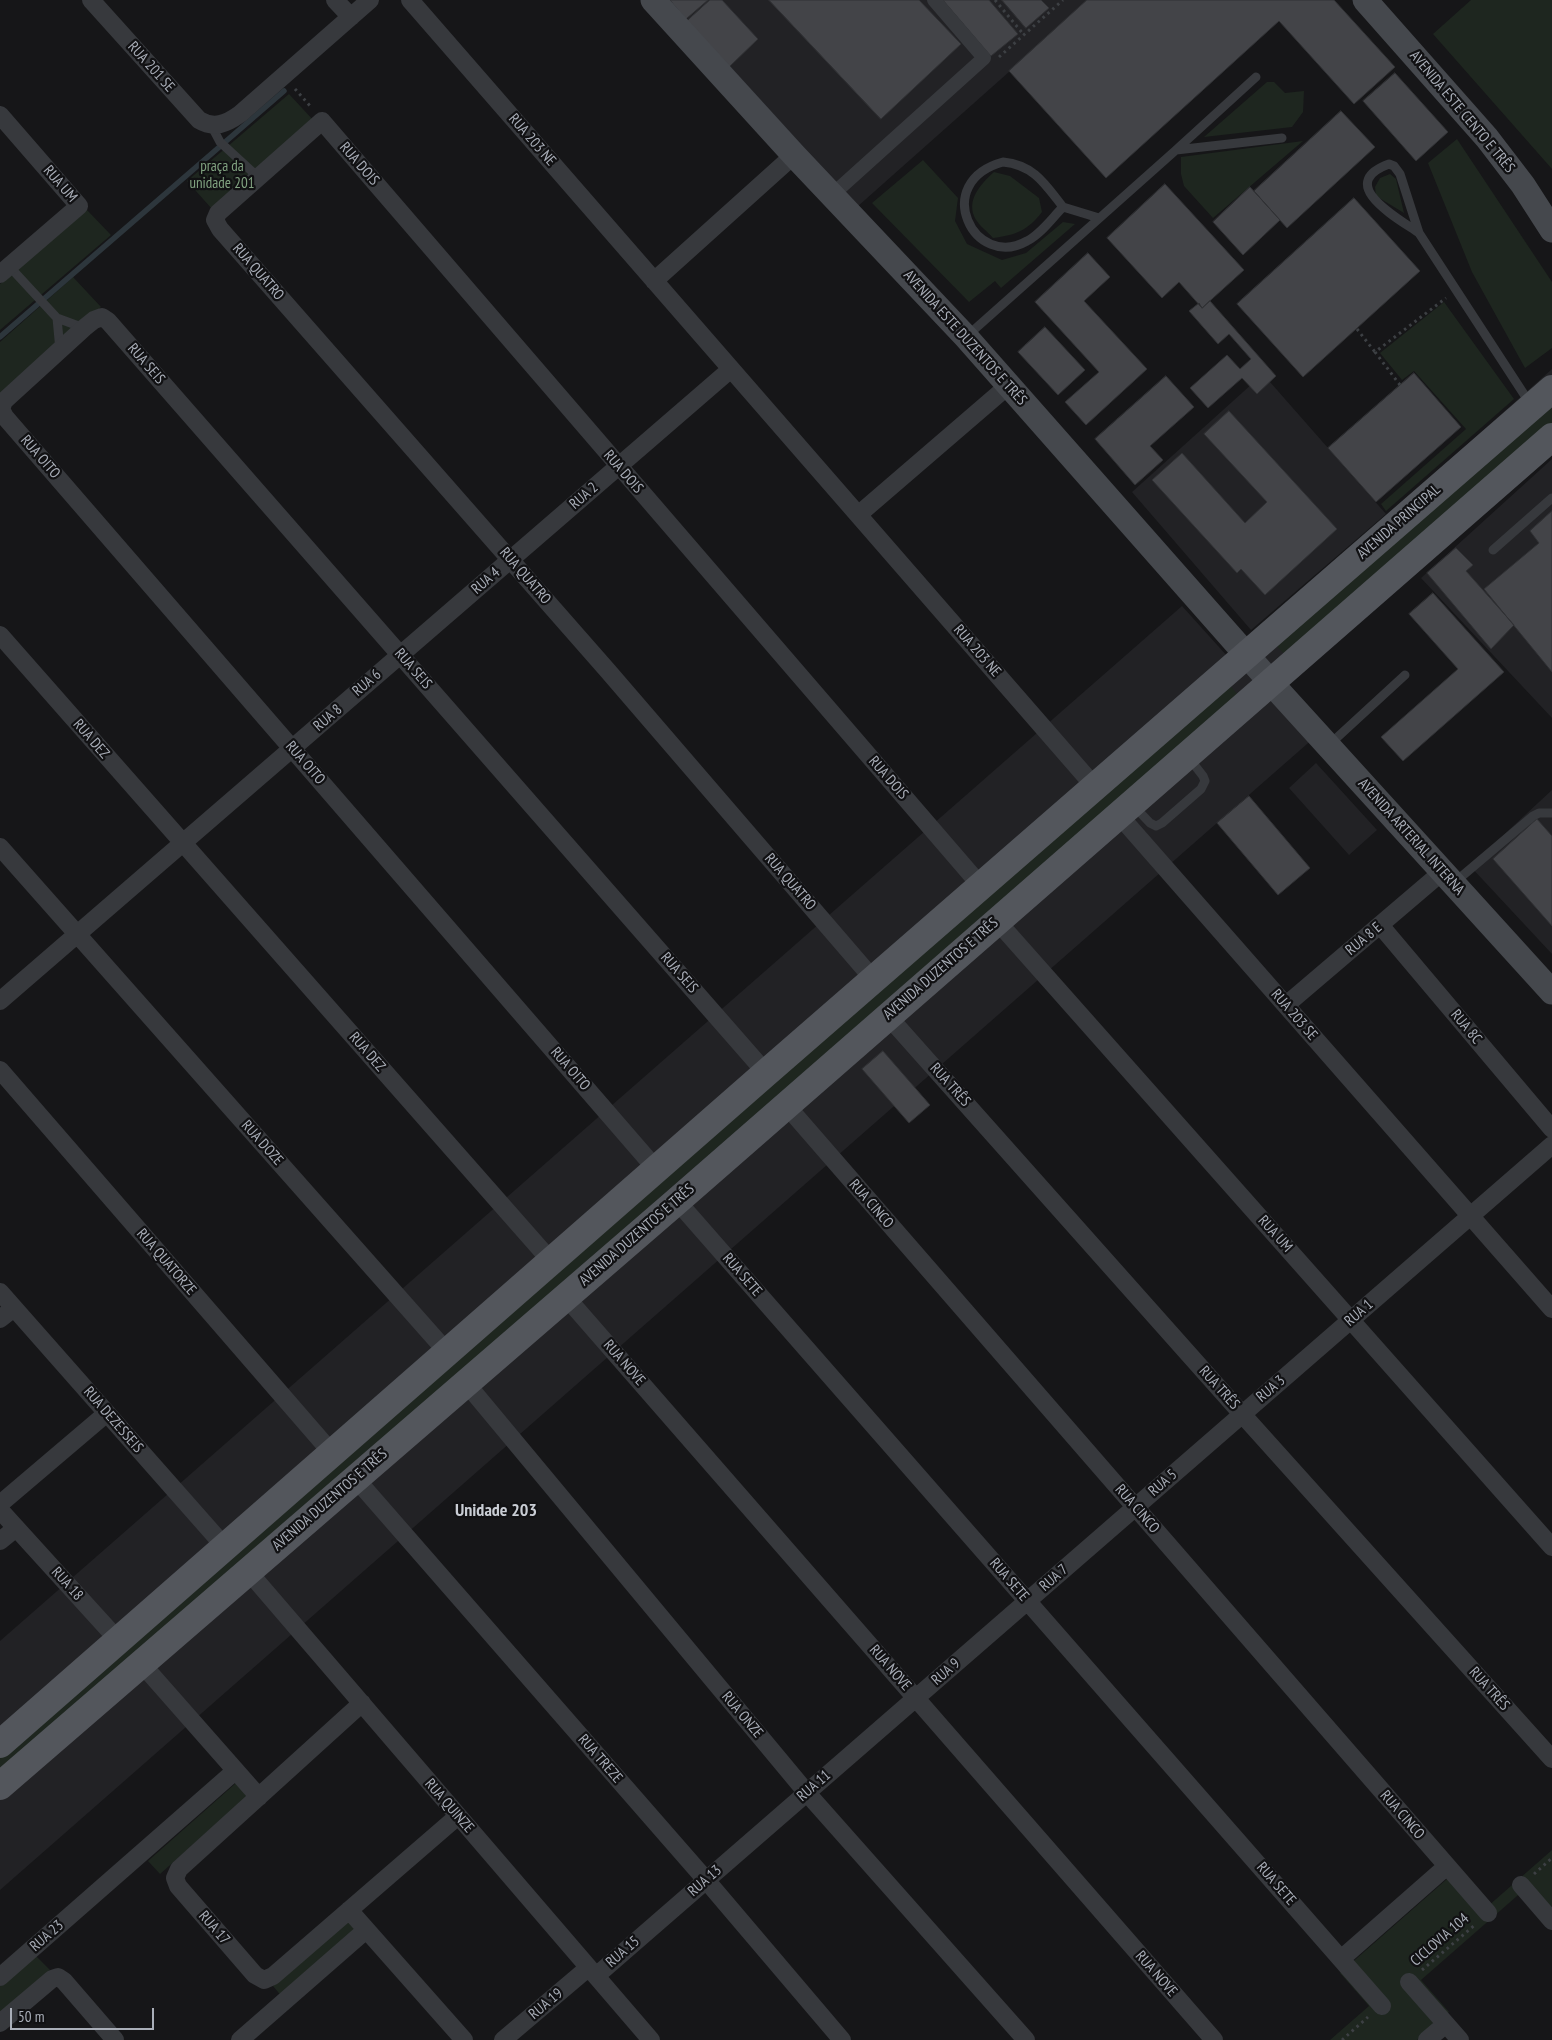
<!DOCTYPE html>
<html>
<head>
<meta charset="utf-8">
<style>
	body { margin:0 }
	#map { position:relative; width:1552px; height:2040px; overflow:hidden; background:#161618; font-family:"PT Sans Narrow",sans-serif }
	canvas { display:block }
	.scale { position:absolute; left:10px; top:2008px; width:144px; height:22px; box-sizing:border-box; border:2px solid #a9aeb8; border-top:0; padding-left:6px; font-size:15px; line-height:18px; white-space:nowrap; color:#a9aeb8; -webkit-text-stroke:4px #111113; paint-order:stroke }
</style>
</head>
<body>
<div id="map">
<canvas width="1552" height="2040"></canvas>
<div class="scale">50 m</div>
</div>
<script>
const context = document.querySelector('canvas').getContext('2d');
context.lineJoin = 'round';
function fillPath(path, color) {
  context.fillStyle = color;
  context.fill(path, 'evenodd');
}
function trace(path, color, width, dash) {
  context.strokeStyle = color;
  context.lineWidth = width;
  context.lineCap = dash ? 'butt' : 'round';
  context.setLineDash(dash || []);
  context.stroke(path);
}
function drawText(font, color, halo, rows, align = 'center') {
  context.font = font + ' "PT Sans Narrow",sans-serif';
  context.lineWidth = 4.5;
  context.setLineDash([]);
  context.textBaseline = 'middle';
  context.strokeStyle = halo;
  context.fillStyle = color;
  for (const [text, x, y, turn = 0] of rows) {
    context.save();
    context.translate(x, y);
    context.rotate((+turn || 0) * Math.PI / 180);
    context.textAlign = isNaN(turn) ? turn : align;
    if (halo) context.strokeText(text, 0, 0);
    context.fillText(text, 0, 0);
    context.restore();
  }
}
const built = new Path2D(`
	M670,0h420l-233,207z
	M1552,369v83l-271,230 42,48 -1323,1160v-249l1182,-1035 46,51z
	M1263,374l123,140 -135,116 -119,-138z
	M1552,459v259l-131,-140z
	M1316,763l61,67 -28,25 -60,-67z
	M1552,790v164l-82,-88z`);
const green = new Path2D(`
	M1471,0h81v169l-119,-135z
	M1267,82h7l11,11 19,-2 -1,21 -11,15 -88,10z
	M289,94l25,27 -102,88 -25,-28z
	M1457,139l95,143v66l-27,20 -53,-96 -44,-109z
	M1303,141l-90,77 -29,-32 -3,-12v-17z
	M923,160l35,38 -3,23 12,23 35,16 24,-7 37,-31 12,2 -74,64 -6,-7 -26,21 -97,-99z
	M994,172l16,4 29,22 3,14c-15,19 -26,23 -49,26 -6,-7 -16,-14 -19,-22 -7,-18 8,-33 20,-44z
	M1390,174l6,5 8,34 -28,-17 -1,-9 5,-9z
	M87,210l24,25 -111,95v-46z
	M73,277l28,30 -101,89v-54z
	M1444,302l70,97 -128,112 -5,-7 85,-75 -52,-58 -12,9 -22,-27z
	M1552,407v17l-267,231 -9,-10z
	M1229,684l9,11 -1238,1076v-17z
	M236,1783l12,13 -88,78 -12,-13z
	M1552,1850v68l-27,-29 -104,91 28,32 -32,28h-87l39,-34 -29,-33 115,-101 32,35z
	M350,1917l11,12 -78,69 -10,-12z
	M35,1955l15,15 -50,43v-27z`);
const stream = new Path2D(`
	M0,337l284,-246`);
const building = new Path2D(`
	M670,0h38l-22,19z
	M710,0h12l36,39 -29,28 -42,-46z
	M769,0h150l42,44 -80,75z
	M943,0h46l29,34 -27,22z
	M1002,0h39l8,8 -23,20z
	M1087,0h247l61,67 -41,37 -75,-83 -173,157 -97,-107z
	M1395,73l53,59 -32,29 -53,-60z
	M1341,111l34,36 -88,81 -33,-37z
	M1165,184l79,86 -42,38 -23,-26 -17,16 -55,-60z
	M1250,187l30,33 -37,35 -30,-33z
	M1354,198l66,73 -117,106 -66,-73z
	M1088,253l22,24 -26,24 63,68 -61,56 -21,-23 34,-30 -64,-70z
	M1210,301l66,75 -19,18 -15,-16 -34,30 -18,-20 37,-33 13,14 11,-10 -22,-25 -11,10 -29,-33 10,-8 3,5z
	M1045,327l40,43 -27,25 -40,-43z
	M1414,373l47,54 -85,75 -48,-54z
	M1166,376l28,31 -44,39 13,14 -28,25 -40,-46z
	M1229,411l108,118 -72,66 -24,-26 -4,4 -85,-93 30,-27 63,70 22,-21 -63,-68z
	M1552,511v161l-68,-83 55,-46 -9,-12z
	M1456,548l17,17 -7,6 48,54 -23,24 -64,-76z
	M1433,593l71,79 -101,89 -22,-24 77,-68 -49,-55z
	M1249,796l61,72 -32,27 -61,-72z
	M1537,819l15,17v90l-59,-67z
	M883,1051l47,54 -21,18 -47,-54z`);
const path = new Path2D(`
	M995,0l29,35
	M999,57l64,-57
	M295,89l16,18
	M1357,329l18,23
	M1400,385l-25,-33 71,-54
	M1534,1874l18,-16
	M1422,1970l54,-46
	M1342,2040l26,-23`);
const service = new Path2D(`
	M1256,77l-80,73 106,-12
	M211,125l9,17 38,35
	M1003,162c31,3 42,22 60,45 -11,11 -22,27 -36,34 -53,30 -97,-59 -24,-79z
	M1063,207l36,11
	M1419,233c-20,-14 -85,-49 -30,-69l5,2 6,8 19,59 112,172
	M9,266l48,52 27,10
	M57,318l3,32
	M967,336l209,-186
	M1493,550l59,-52
	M1330,744l75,-69
	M1133,805l17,18 6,3 6,-3 39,-34 4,-8 -2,-5 -14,-18
	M1455,882l78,-66 6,-3h13`);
const pedestrian = new Path2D(`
	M832,195l152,-137 -50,-58`);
const minor = new Path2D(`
	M91,0l108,120c15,9 27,4 41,-6l130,-114
	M335,0l16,17
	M410,0l685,787
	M0,115l79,91 -79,68
	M654,281l140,-126
	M858,515l151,-130
	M0,635l551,626
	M1118,814l434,495
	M0,847l447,505
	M997,921l555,626
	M1380,925l172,204
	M874,980l-266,-309 -388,-442 -5,-9 3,-7 104,-92 659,765
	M0,1001l731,-632
	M1286,1005l156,-133
	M887,1015l355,399 310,345
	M0,1070l332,383
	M786,1105l702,808
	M656,1169l-651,-752 -4,-8 3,-8 80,-73 10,-8 8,-3 6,4 658,752
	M677,1201l705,805
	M0,1292l225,255
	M566,1297l648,743
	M0,1319l14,-11
	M466,1383l341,410 219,247
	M356,1479l350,401 136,160
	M0,1504l107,-91
	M0,1510l118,130
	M0,1541l16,-13
	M248,1571l403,469
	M141,1663l118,134
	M362,1703l-183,166 -4,9 3,8 77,89 9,5 9,-4 185,-160
	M1521,1885l31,36
	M349,1910l115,130
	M1341,1959l106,-93
	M596,1976l956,-831
	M0,1977l235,-206
	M1409,1982l51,58
	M0,2023l52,-44 6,-2 6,4 51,59
	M240,2040l126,-110
	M503,2040l85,-72
	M1427,2040l19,-16`);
const secondary = new Path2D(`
	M653,0l141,155 172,182 316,358 270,297
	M1365,0l122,138 36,47 29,45`);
const primary = new Path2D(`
	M0,1744l766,-671 786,-684
	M0,1786l677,-585 875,-764`);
const streetNames = [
	["RUA 201 SE",151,67,48],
	["AVENIDA ESTE CENTO E TRÊS",1462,112,50],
	["RUA 203 NE",532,140,49],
	["RUA DOIS",359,164,49],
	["RUA UM",60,184,49],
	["RUA QUATRO",258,272,49],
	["AVENIDA ESTE DUZENTOS E TRÊS",965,338,48],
	["RUA SEIS",146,364,49],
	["RUA OITO",40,457,49],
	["RUA DOIS",623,472,49],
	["RUA 2",584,496,-41],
	["AVENIDA PRINCIPAL",1399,522,-41],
	["RUA QUATRO",525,576,49],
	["RUA 4",486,581,-41],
	["RUA 203 NE",977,651,49],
	["RUA SEIS",413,669,49],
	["RUA 6",367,683,-41],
	["RUA 8",328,718,-41],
	["RUA DEZ",91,739,49],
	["RUA OITO",305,763,49],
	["RUA DOIS",888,778,49],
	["AVENIDA ARTERIAL INTERNA",1411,837,48],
	["RUA QUATRO",790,882,49],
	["RUA 8 E",1364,939,-40],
	["AVENIDA DUZENTOS E TRÊS",941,969,-41],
	["RUA SEIS",679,973,49],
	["RUA 203 SE",1294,1015,49],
	["RUA 8C",1466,1027,50],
	["RUA DEZ",367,1052,49],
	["RUA OITO",570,1069,49],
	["RUA TRÊS",950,1085,48],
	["RUA DOZE",262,1143,48],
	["RUA CINCO",871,1204,49],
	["RUA UM",1275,1234,48],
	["AVENIDA DUZENTOS E TRÊS",637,1235,-41],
	["RUA QUATORZE",166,1262,49],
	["RUA SETE",742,1275,49],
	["RUA 1",1359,1313,-41],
	["RUA NOVE",624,1363,49],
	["RUA TRÊS",1219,1388,48],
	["RUA 3",1271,1389,-40],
	["RUA DEZESSEIS",113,1420,49],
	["RUA 5",1163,1483,-41],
	["AVENIDA DUZENTOS E TRÊS",330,1500,-41],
	["RUA CINCO",1137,1509,49],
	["RUA 7",1054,1578,-41],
	["RUA SETE",1009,1580,49],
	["RUA 18",67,1584,48],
	["RUA NOVE",890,1668,49],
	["RUA 9",946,1672,-41],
	["RUA TRÊS",1489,1689,48],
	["RUA ONZE",742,1715,50],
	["RUA TREZE",600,1759,49],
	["RUA 11",814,1786,-41],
	["RUA QUINZE",449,1806,49],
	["RUA CINCO",1402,1815,49],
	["RUA 13",705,1881,-41],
	["RUA SETE",1276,1884,49],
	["RUA 17",214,1928,49],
	["RUA 23",47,1936,-41],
	["CICLOVIA 104",1440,1940,-41],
	["RUA 15",623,1952,-41],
	["RUA NOVE",1156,1974,49],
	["RUA 19",546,2004,-40]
];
const parkNames = [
	["praça da",222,167],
	["unidade 201",222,184]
];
const quarterNames = [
	["Unidade 203",496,1511]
];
fillPath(built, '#222225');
fillPath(green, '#1e261f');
trace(stream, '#2d363c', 5.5);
fillPath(building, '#434448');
trace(building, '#303134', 1);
trace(path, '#3d4044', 3, [2.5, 4]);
trace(service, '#37393d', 9);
trace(pedestrian, '#37393d', 14);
trace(minor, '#37393d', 18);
trace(secondary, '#45484d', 25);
trace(primary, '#53565c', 28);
drawText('15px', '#a9aeb8', '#111113', streetNames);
drawText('15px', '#81a280', '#111113', parkNames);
drawText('bold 18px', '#c9cdd4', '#111113', quarterNames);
</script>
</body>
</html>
